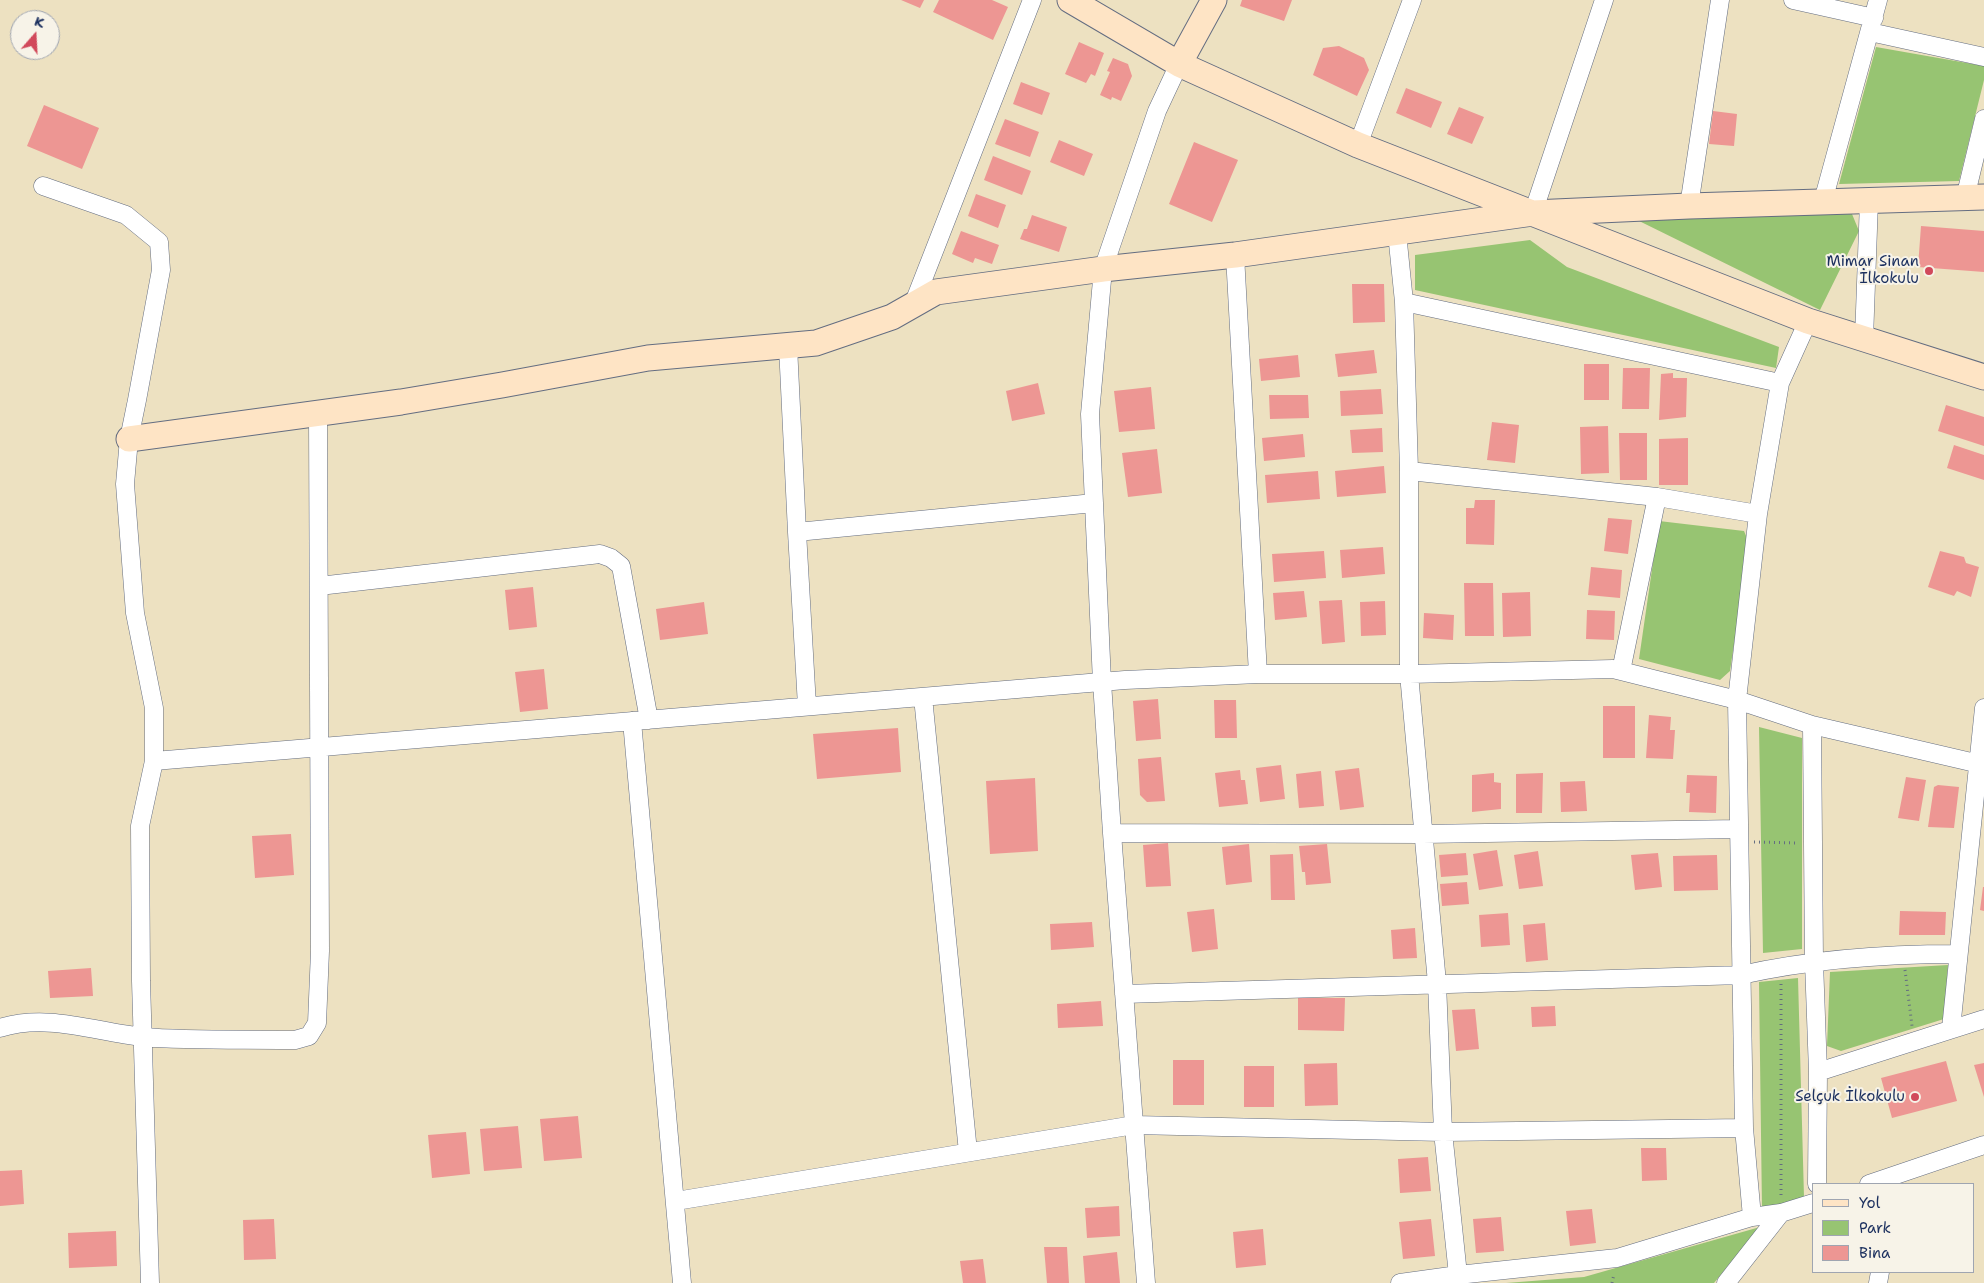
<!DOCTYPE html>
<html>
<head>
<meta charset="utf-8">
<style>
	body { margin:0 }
	#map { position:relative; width:1984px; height:1283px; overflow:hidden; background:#ede1c1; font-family:"Shantell Sans",sans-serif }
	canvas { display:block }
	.legend { position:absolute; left:1812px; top:1183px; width:162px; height:90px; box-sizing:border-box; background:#f7f3e8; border:1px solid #9fa5b1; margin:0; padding:6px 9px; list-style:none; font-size:15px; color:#1b2f5e }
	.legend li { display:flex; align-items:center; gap:10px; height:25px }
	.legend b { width:25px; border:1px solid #9fa5b1 }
	.north { position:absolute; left:10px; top:10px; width:50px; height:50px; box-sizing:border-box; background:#f7f3e8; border:1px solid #9fa5b1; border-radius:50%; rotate:19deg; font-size:14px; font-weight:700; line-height:20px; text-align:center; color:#1b2f5e }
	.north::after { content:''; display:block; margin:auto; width:18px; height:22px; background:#d1495b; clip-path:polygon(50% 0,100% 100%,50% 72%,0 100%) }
</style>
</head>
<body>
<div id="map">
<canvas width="1984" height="1283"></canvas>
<ul class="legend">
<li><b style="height:6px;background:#fee4c5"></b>Yol</li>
<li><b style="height:14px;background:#97c472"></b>Park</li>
<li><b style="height:14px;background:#ed9693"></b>Bina</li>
</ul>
<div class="north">K</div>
</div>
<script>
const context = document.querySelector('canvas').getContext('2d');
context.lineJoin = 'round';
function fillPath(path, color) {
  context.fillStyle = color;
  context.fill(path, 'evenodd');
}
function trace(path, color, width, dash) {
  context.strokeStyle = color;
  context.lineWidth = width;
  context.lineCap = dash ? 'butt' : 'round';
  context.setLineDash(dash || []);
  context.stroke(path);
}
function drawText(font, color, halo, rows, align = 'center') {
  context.font = font + ' "Shantell Sans",sans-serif';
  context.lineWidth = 4;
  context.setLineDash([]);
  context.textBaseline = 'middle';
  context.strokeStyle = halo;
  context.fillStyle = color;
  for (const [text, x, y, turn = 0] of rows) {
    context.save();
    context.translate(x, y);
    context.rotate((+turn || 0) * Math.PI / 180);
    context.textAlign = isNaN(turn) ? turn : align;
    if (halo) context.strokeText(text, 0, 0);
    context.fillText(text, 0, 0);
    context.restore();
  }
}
const green = new Path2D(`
	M1876,47l108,19v14l-25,101 -120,3z
	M1852,214l7,17 -39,79 -187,-92z
	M1530,240l37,27 212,80 -3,21 -361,-78v-35z
	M1659,521l85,10 5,12 -19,128 -10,9 -81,-21z
	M1759,727l43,11v211l-39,4z
	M1948,965l-4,54 -103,32 -14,-5 3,-74z
	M1798,978l6,219 -42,13 -3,-228z
	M1760,1227l-46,56h-208l78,-6z`);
const building = new Path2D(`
	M901,0h23l-4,8z
	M939,0h53l16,7 -15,33 -60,-28z
	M1242,0h50l-8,21 -44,-15z
	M1079,42l25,11 -9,23 -4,-2 -5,9 -21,-9z
	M1339,46l25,12 5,12 -12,26 -44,-21 10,-27z
	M1113,58l15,6 4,12 -11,25 -9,-4 -1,3 -11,-5 10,-23 -3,-1z
	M1021,82l29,11 -8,22 -29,-11z
	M1406,88l36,14 -11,26 -35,-15z
	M44,105l55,23 -17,41 -55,-23z
	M1459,107l25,10 -12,27 -25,-10z
	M1713,111l24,3 -3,32 -25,-2z
	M1005,119l34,13 -9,25 -35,-13z
	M1059,140l34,14 -9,22 -34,-14z
	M1194,142l44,18 -26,62 -43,-18z
	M993,156l38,15 -9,24 -38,-15z
	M976,194l30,11 -8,23 -30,-12z
	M1032,215l35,12 -8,25 -39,-13 4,-10h3z
	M1921,226l63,5v41l-66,-5z
	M961,231l38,14 -7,19 -17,-6 -2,5 -21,-9z
	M1352,284h32l1,38 -32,1z
	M1374,350l3,23 -39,4 -3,-23z
	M1298,355l2,22 -39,4 -2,-22z
	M1584,364h25v36h-25z
	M1623,368h27l-1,41h-27z
	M1673,373v5h14l-1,39 -27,3 2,-46z
	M1038,383l7,31 -33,7 -6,-30z
	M1151,387l4,42 -36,3 -5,-41z
	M1381,389l2,25 -42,2 -1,-25z
	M1269,395h39l1,23 -39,1z
	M1946,405l38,12v29l-46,-15z
	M1492,422l27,3 -4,38 -28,-3z
	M1608,426l1,47 -28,1 -1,-47z
	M1382,428l1,24 -31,1 -2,-23z
	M1619,433h28v47h-27z
	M1303,434l2,23 -41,4 -2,-23z
	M1688,438v47h-29v-46z
	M1954,445l30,10v25l-37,-12z
	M1157,449l5,44 -34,4 -6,-44z
	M1384,466l2,27 -49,4 -2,-26z
	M1318,471l2,28 -53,4 -2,-28z
	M1475,500h20l-1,45 -28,-1v-36h8z
	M1608,518l24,2 -4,34 -24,-3z
	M1383,547l2,27 -43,4 -2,-28z
	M1324,551l2,27 -52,4 -2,-28z
	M1940,551l24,6 2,6 13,4 -8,30 -14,-6 -3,5 -26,-9z
	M1591,567l31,3 -2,28 -32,-3z
	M1464,583h29l1,53h-29z
	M533,587l4,40 -28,3 -4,-40z
	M1304,591l3,26 -32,3 -2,-27z
	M1530,592l1,44 -28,1 -1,-44z
	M1342,600l3,42 -23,2 -3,-43z
	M1385,601l1,34 -25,1 -1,-34z
	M704,602l4,32 -48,6 -4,-31z
	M1587,610l28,1 -1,29 -28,-1z
	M1424,613l30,2 -1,25 -30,-2z
	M544,669l4,40 -28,3 -5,-40z
	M1158,699l3,40 -25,2 -3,-40z
	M1214,700h22l1,38h-22z
	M1603,706h32v52h-32z
	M1649,715l22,2 -1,13h5l-2,29 -27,-1z
	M898,728l3,44 -84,7 -4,-45z
	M1161,757l4,44 -18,1 -7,-7 -2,-36z
	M1281,765l4,34 -25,3 -4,-34z
	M1359,768l5,39 -24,3 -5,-39z
	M1240,770l1,10h4l3,24 -29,3 -4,-34z
	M1321,771l3,35 -25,2 -3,-34z
	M1494,773v9l7,1v26l-29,3v-37z
	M1543,773l-1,40h-26v-39z
	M1687,775l30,1 -1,37 -27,-1 1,-19h-4z
	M1906,777l20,3 -7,41 -21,-3z
	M1035,778l3,73 -48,3 -4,-73z
	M1585,781l2,30 -26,1 -1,-30z
	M1938,785l21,2 -5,41 -26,-1 6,-40z
	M291,834l3,41 -39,3 -3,-42z
	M1168,843l3,43 -25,1 -3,-42z
	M1249,844l3,38 -26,3 -4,-38z
	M1327,844l4,39 -25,2 -1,-13h-3l-3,-26z
	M1497,850l6,36 -24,4 -6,-36z
	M1538,851l5,35 -24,3 -5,-34z
	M1466,853l2,22 -27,2 -2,-22z
	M1658,853l4,34 -27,3 -4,-35z
	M1293,854l2,46h-24l-1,-45z
	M1717,855l1,35 -44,1 -1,-35z
	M1467,882l2,22 -27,2 -2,-22z
	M1983,887h1v24l-4,-1z
	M1214,909l4,40 -26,3 -5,-40z
	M1900,911l46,1 -1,23h-46z
	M1508,913l2,32 -29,2 -2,-32z
	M1092,922l2,25 -43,3 -1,-26z
	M1545,923l3,37 -22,2 -3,-37z
	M1415,928l2,30 -24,1 -2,-29z
	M91,968l2,28 -43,2 -2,-27z
	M1298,998h47l-1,33 -46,-1z
	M1101,1001l2,25 -45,2 -1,-24z
	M1555,1006l1,20 -24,1 -1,-20z
	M1475,1009l4,40 -23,2 -4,-41z
	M1173,1060h31v45h-31z
	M1946,1061l11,40 -65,17 -11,-40z
	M1337,1063l1,42 -33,1 -1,-42z
	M1984,1063v34l-10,-32z
	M1244,1066h30v41h-30z
	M578,1116l4,42 -38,3 -4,-42z
	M518,1126l4,42 -38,3 -4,-42z
	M466,1132l4,42 -38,4 -4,-43z
	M1641,1148h25l1,32 -25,1z
	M1428,1157l3,34 -31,2 -2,-34z
	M22,1170l2,34 -24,2v-35z
	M1119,1206l1,30 -33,2 -2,-30z
	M1592,1209l4,34 -26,3 -4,-35z
	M1501,1217l3,34 -28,2 -3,-34z
	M274,1219l2,40 -32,1 -1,-40z
	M1431,1219l4,37 -32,3 -4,-37z
	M1263,1229l3,36 -30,3 -3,-36z
	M116,1231l1,35 -48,2 -1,-35z
	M1044,1247h23l2,36h-22z
	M1117,1252l3,31h-35l-2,-27z
	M983,1259l3,24h-23l-3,-22z`);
const path = new Path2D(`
	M1754,842l44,1
	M1905,970l7,56
	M1781,984v211
	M1612,1283l2,-9`);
const street = new Path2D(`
	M1793,0l81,18
	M1870,32l114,25
	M1358,145l54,-145
	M43,186l83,29 33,27 2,28 -24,130 -8,39 -4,45 10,129 19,95v53l-14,65 1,155 9,302
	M1965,198l19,-79
	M1823,201l55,-201
	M1689,206l31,-206
	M1533,213l71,-213
	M1397,233l7,69 5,169v203l28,309 6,149 15,143
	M1235,255l23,419
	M1404,302l376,81
	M913,305l119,-305
	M1864,339l5,-138
	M788,346l9,186 10,174
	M1409,471l248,26 101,17
	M797,532l297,-29
	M319,586l281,-32 11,4 10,8 28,154
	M1621,671l36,-174
	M923,697l45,455
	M632,721l50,562
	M1812,725l2,237 4,110 -1,112
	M154,761l971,-81 133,-6h151l204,-5 124,31 75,25 172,40
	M1112,833l311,1 316,-5
	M1124,994l617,-19c71,-16 144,-21 217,-21
	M0,1028c48,-15 95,4 143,9 49,4 103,2 152,3l14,-4 8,-13 3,-72 -2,-538
	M1951,1029l33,-321
	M1818,1072l166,-53
	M1869,1184l115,-39
	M676,1201l458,-76 309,7 301,-4
	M1752,1217l-8,-89 -7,-428 21,-186 22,-131 28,-62
	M1146,1283l-34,-450 -10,-151 -12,-268 13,-145 54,-158 22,-47
	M1400,1283l58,-8 159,-17 135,-41 29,-4 32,-10
	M1726,1283l55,-70
	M1878,1283l2,-11`);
const secondary = new Path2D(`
	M1070,0l109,64 179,81 450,176 176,56
	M1179,64l35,-64
	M129,439l272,-37 101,-17 146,-27 168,-15 76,-26 44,-25 167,-23 132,-14 298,-42 156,-7 295,-9`);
const markers = [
	[1929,271,5,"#d1495b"],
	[1915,1097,5,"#d1495b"]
];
const poiNames = [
	["Mimar Sinan",1919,262],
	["İlkokulu",1919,279],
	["Selçuk İlkokulu",1905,1097]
];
fillPath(green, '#97c472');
fillPath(building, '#ed9693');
trace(street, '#646d81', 19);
trace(secondary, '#646d81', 27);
trace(path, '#646d81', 3, [1, 4]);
trace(street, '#fff', 18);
trace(secondary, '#fee4c5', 25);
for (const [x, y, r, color] of markers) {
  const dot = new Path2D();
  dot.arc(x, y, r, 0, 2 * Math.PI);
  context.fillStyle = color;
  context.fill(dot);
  trace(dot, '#f7f3e8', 2);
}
drawText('15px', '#1b2f5e', '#f7f3e8', poiNames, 'right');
</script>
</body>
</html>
